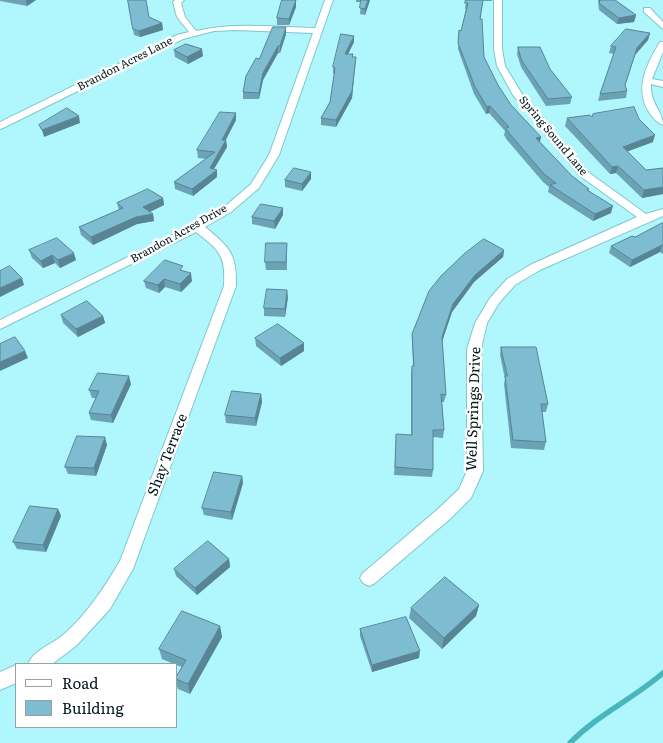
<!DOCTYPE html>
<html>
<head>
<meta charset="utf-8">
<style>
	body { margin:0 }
	#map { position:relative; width:663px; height:743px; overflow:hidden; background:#b0f7fd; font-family:Literata,serif }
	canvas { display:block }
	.legend { position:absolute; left:15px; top:663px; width:162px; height:65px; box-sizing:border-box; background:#fff; border:1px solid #99a2a3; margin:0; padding:6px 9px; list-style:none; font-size:15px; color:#001719 }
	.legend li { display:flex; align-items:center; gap:10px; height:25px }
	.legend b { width:25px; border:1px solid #99a2a3 }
</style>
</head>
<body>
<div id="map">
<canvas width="663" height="743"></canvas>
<ul class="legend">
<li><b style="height:6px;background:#fff"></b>Road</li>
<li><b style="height:14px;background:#7ebcd2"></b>Building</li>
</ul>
</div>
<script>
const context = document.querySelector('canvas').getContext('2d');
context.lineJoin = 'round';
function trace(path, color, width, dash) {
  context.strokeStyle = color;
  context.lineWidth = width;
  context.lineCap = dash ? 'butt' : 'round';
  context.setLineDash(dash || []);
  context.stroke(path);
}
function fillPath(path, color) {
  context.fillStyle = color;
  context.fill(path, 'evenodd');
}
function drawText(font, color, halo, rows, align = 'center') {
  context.font = font + ' Literata,serif';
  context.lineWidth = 5;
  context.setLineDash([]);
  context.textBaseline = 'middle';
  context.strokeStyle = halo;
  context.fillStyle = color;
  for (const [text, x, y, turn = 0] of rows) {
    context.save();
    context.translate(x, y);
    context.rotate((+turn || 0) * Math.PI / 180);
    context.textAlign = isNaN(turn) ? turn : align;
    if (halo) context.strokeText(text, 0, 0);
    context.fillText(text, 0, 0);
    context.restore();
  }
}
const stream = new Path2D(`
	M570,743c27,-28 63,-44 93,-70`);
const minor = new Path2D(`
	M175,0h9l-3,3 4,14 11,14c39,-9 80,-4 119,-3l10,-28h8l-54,155 -20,33 -28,24 -26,15c24,20 32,26 31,59l-103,283 -23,40 -34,37 -24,18h-24c5,-13 24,-20 35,-29 24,-21 41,-47 57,-74l104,-275c2,-31 -5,-36 -28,-54l-196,97v-9l193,-95 30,-17 28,-24 18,-29 44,-122 -78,-3 -21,1 -31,8 -180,89 -3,1v-7l177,-87 12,-3 -12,-15 -4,-15z
	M494,0h8v49l3,17 17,28 66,78 58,42 17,-5v7l-123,54 -25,15 -16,18 -12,20 -6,26 2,122 -12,27 -21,21 -75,64 -6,3 -6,-3 -3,-5 3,-5 75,-64 21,-20 8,-18v-122l8,-26 15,-25 17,-19 25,-15 105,-47 -57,-41 -67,-81 -16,-29 -3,-17z
	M644,8h6l13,14v7l-19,-17z
	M660,42h3v10l-11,27 11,2v6l-12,-3c-1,21 12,26 12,41 -6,-2 -11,-8 -14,-13 -15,-23 -2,-49 11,-70z
	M16,665v18l-16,7v-18z`);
const wall = new Path2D(`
	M0,0h36l-9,6 -27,-5z
	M128,0l21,17 13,6 1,7 -23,7 -6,-2z
	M296,0v7l-7,18h-12v-7z
	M356,0h14l-5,15 -5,-1 1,-12h-5z
	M466,0h26v1h-9l-3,18 4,38 14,28 13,20 30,32 -1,5 32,34 17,15 22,22 -18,8 -45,-29 1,-5 -6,-5 -36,-42 -3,-5 1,-4 -16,-18 -3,1 -12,-20 -16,-45 1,-19 2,1 5,-22h-1z
	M598,0h17l21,15 -2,7 -17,2 -18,-14z
	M650,33l-2,7 -13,15 -10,31 2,5 -1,7 -28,3 2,-7 14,-40 -5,-1 2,-7z
	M286,34l-6,19h-2l-15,27 -4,19h-16v-7l16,-33z
	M354,36v6l-6,12h5v3l2,7 -3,34 -16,29 -15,-2v-7l9,-16 4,-28 -1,-1v-6z
	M518,47l54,50 -2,7 -24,2 -25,-39 -4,-13z
	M174,50l29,6 -15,8 -13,-7z
	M592,117l47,2 14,23 -26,9 19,19 17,-2v26l-21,4 -26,-25 -6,1 -45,-48 2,-8z
	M236,120l-10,20 1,7 -13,22 3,8 -24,19 -18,-7 -1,-7 33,-23 -9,-1 -1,-8z
	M311,179l-9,12 -17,-4v-7z
	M163,198l1,7 -14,7 3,2 1,7 -17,3 -44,21 -12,-10 -2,-8 40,-17 -2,-7z
	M283,215l-8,14 -23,-5v-7z
	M663,223v31l-3,-2 -30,15 -21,-14 2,-7 24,-9z
	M287,243v27h-21l-1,-8z
	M29,250l47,10 -16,8 -5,-5 -12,5 -11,-10z
	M504,250l-1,7 -29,25 -22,30 -10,29 4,54 -2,7h-2l2,28 -1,8 -10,-1v33l-1,7 -38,-2 2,-33 15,-7v-61l1,-8h1l-1,-24v-8z
	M184,271l8,10 -11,11 -16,-5 -6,6 -13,-5 -2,-7z
	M288,297l-3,20 -21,-1v-8z
	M61,315l42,1 2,7 -27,14 -15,-14z
	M255,338l49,13 -23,15 -25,-20z
	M501,347l47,57 -2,8h-4l4,30 -2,8 -33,-2 -7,-64 1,-5 -5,-24z
	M131,384l-18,39 -22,-3 -2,-7 7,-15h-4l-3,-8z
	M261,394l1,8 -6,24 -30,-3 -1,-8z
	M107,445l-11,31 -28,-2 -3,-7z
	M242,476l1,7 -11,37 -28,-5 -2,-7z
	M58,509l3,7 -15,36 -29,-3 -4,-7z
	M229,559l1,8 -33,28 -21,-19 -2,-7z
	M479,605l-3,11 -34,33 -33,-31 2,-10z
	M220,626l2,11 -32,57 -12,-5 -2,-6v-6l6,-10 -6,-2v-1h-2l-12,-5 -3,-10z
	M360,629l59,29 -47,14 -12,-36z`);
const shadedWall = new Path2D(`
	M26,0h10l-9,6z
	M296,0v7l-7,18v-6z
	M368,0h2l-5,15v-6z
	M636,15l-2,7 -17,2 2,-6z
	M162,23l1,7 -23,7 -1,-6z
	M286,27v7l-6,19v-7z
	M650,33l-2,7 -13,15 -12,37 14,-44z
	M354,36v6l-9,18v-6z
	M278,46v7l-15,27 -4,19v-6l4,-20z
	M202,49l1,7 -15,8 -1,-7z
	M356,57l-4,41 -16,29v-7z
	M490,106l-1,7 -3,1 1,-7z
	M236,113v7l-14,26 4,-6 1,7 -16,27 6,-4v7l-24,19 -1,-7 18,-21 12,-28z
	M79,116l1,7 -36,14 -2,-7z
	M655,135l-2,7 -32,12 2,-7z
	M541,137l-2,7 -3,-6z
	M618,166l-2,7 -6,1 2,-7z
	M311,172v7l-9,12v-7z
	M663,187v7l-21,4 2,-8z
	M163,198l1,7 -19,9 -2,-7z
	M613,206l-2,7 -18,8 2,-7z
	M283,208v7l-8,14 -1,-8z
	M153,214l1,7 -17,3 -44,21 -2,-8 45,-20z
	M662,245l-2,7 -30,15 2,-7z
	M504,250l-1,7 -29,25 -22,30 -11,33 1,-8 11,-33 22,-29z
	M74,253l2,7 -16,8 -2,-8z
	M52,255l3,8 -12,5 -2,-7z
	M191,273l1,8 -11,11 -1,-8z
	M22,278l2,7 -24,12v-9z
	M164,279l1,8 -6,6 -1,-8z
	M287,290l1,7 -3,20v-8z
	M103,316l2,7 -27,14 -2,-8z
	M304,343v8l-23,15 -1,-8z
	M25,351l3,7 -28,13v-9z
	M129,376l2,8 -18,39 -2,-8z
	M261,394l1,8 -6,24 -1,-8z
	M105,437l2,8 -11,31 -2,-8z
	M242,476l1,7 -11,37 -1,-8z
	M58,509l3,7 -15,36 -3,-7z
	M229,559l1,8 -33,28 -2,-7z
	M479,605l-3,11 -34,33 2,-11z
	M220,626l2,11 -32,57 -2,-10z
	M420,651l-1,7 -47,14v-7z`);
const building = new Path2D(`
	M128,0h18l3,17 13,6 -23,8 -6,-2z
	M282,0h14l-7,19 -12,-1z
	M361,0h7l-3,9 -5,-1z
	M466,0h17l-3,19h2l2,38 14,28 13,20 30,32 -5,1 36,38 17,13 -2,1 26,16 -18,8 -45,-29 6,-2 -12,-9 -35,-41 -3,-5 3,-1 -19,-21 -3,1 -12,-20 -17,-44 1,-13 2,1 7,-28h-3z
	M600,0h15l21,15 -17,3 -19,-14z
	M273,27h13l-6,19h-2l-15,27 -4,20 -16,-1 3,-16 10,-18 3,1z
	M626,29l24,4 -13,15 -12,37 2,6 -27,3 16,-47 -5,-1z
	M341,34l13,2 -9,18h8l-1,3h4l-4,34 -16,29 -15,-2 9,-16 5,-34 -2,-1z
	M186,44l16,5 -15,8 -13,-7z
	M518,47h22l10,22 22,28 -24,2 -26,-38z
	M634,107l5,12 16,16 -32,12 23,23 17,-2v19l-19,3 -26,-24 -6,1 -45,-49 23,-3 2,2 1,-3z
	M67,108l12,8 -37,14 -3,-5z
	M220,112l16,1 -14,27h4l-16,28 7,2 -25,19 -18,-7 41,-30 -18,-2z
	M294,168l17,4 -9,12 -17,-4z
	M148,189l15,9 -20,9 10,7 -17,3 -45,20 -12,-10 44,-19 -6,-5z
	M261,204l22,4 -9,13 -22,-4z
	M662,223h1v22h-1l-30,15 -21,-14 21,-10 3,1z
	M57,238l17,15 -16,7 -6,-5 -11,6 -12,-11z
	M484,239l20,11 -29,25 -22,29 -11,33 4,58 -5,-1 3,36h-11v40l-38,-3 1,-33 16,1v-69h2l-2,-32 17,-43 12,-15 24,-23z
	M266,243h21l-1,19h-21z
	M165,260l18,6 -3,4 11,3 -11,11 -16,-5 -6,6 -14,-4z
	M10,266l12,12 -22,10v-17z
	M267,289l20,1 -2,19 -21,-1z
	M87,301l16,15 -27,13 -15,-14z
	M278,324l26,19 -24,15 -25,-20z
	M15,337l10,14 -25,11v-18z
	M501,347h35l12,57h-7l5,38 -33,-2 -8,-64h2z
	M98,373l31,3 -18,39 -22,-2 10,-22 -10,-1z
	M232,391l29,3 -6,24 -30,-3z
	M77,436l28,1 -11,31 -29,-1z
	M214,472l28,4 -11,36 -29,-4z
	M30,506l28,3 -15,36 -30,-3z
	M208,541l21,18 -34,29 -21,-19z
	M445,577l34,28 -35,33 -33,-30z
	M182,611l38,15 -32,58 -12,-5v-2l10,-17 -27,-11z
	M406,617l14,34 -48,14 -12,-36z`);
const farStreetnames = [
	["Brandon Acres Lane",125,64,-27],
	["Spring Sound Lane",553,136,50],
	["Brandon Acres Drive",179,234,-29]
];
const streetNames = [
	["Well Springs Drive",474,409,-88],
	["Shay Terrace",168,455,-69]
];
trace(stream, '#49b6be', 5.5);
trace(minor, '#80c6cc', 2);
fillPath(minor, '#fff');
fillPath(wall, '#6ca2b5');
fillPath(shadedWall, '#588493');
fillPath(building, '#7ebcd2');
trace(building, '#588493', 1);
drawText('11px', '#001719', '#fff', farStreetnames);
drawText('14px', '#001719', '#fff', streetNames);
</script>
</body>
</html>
